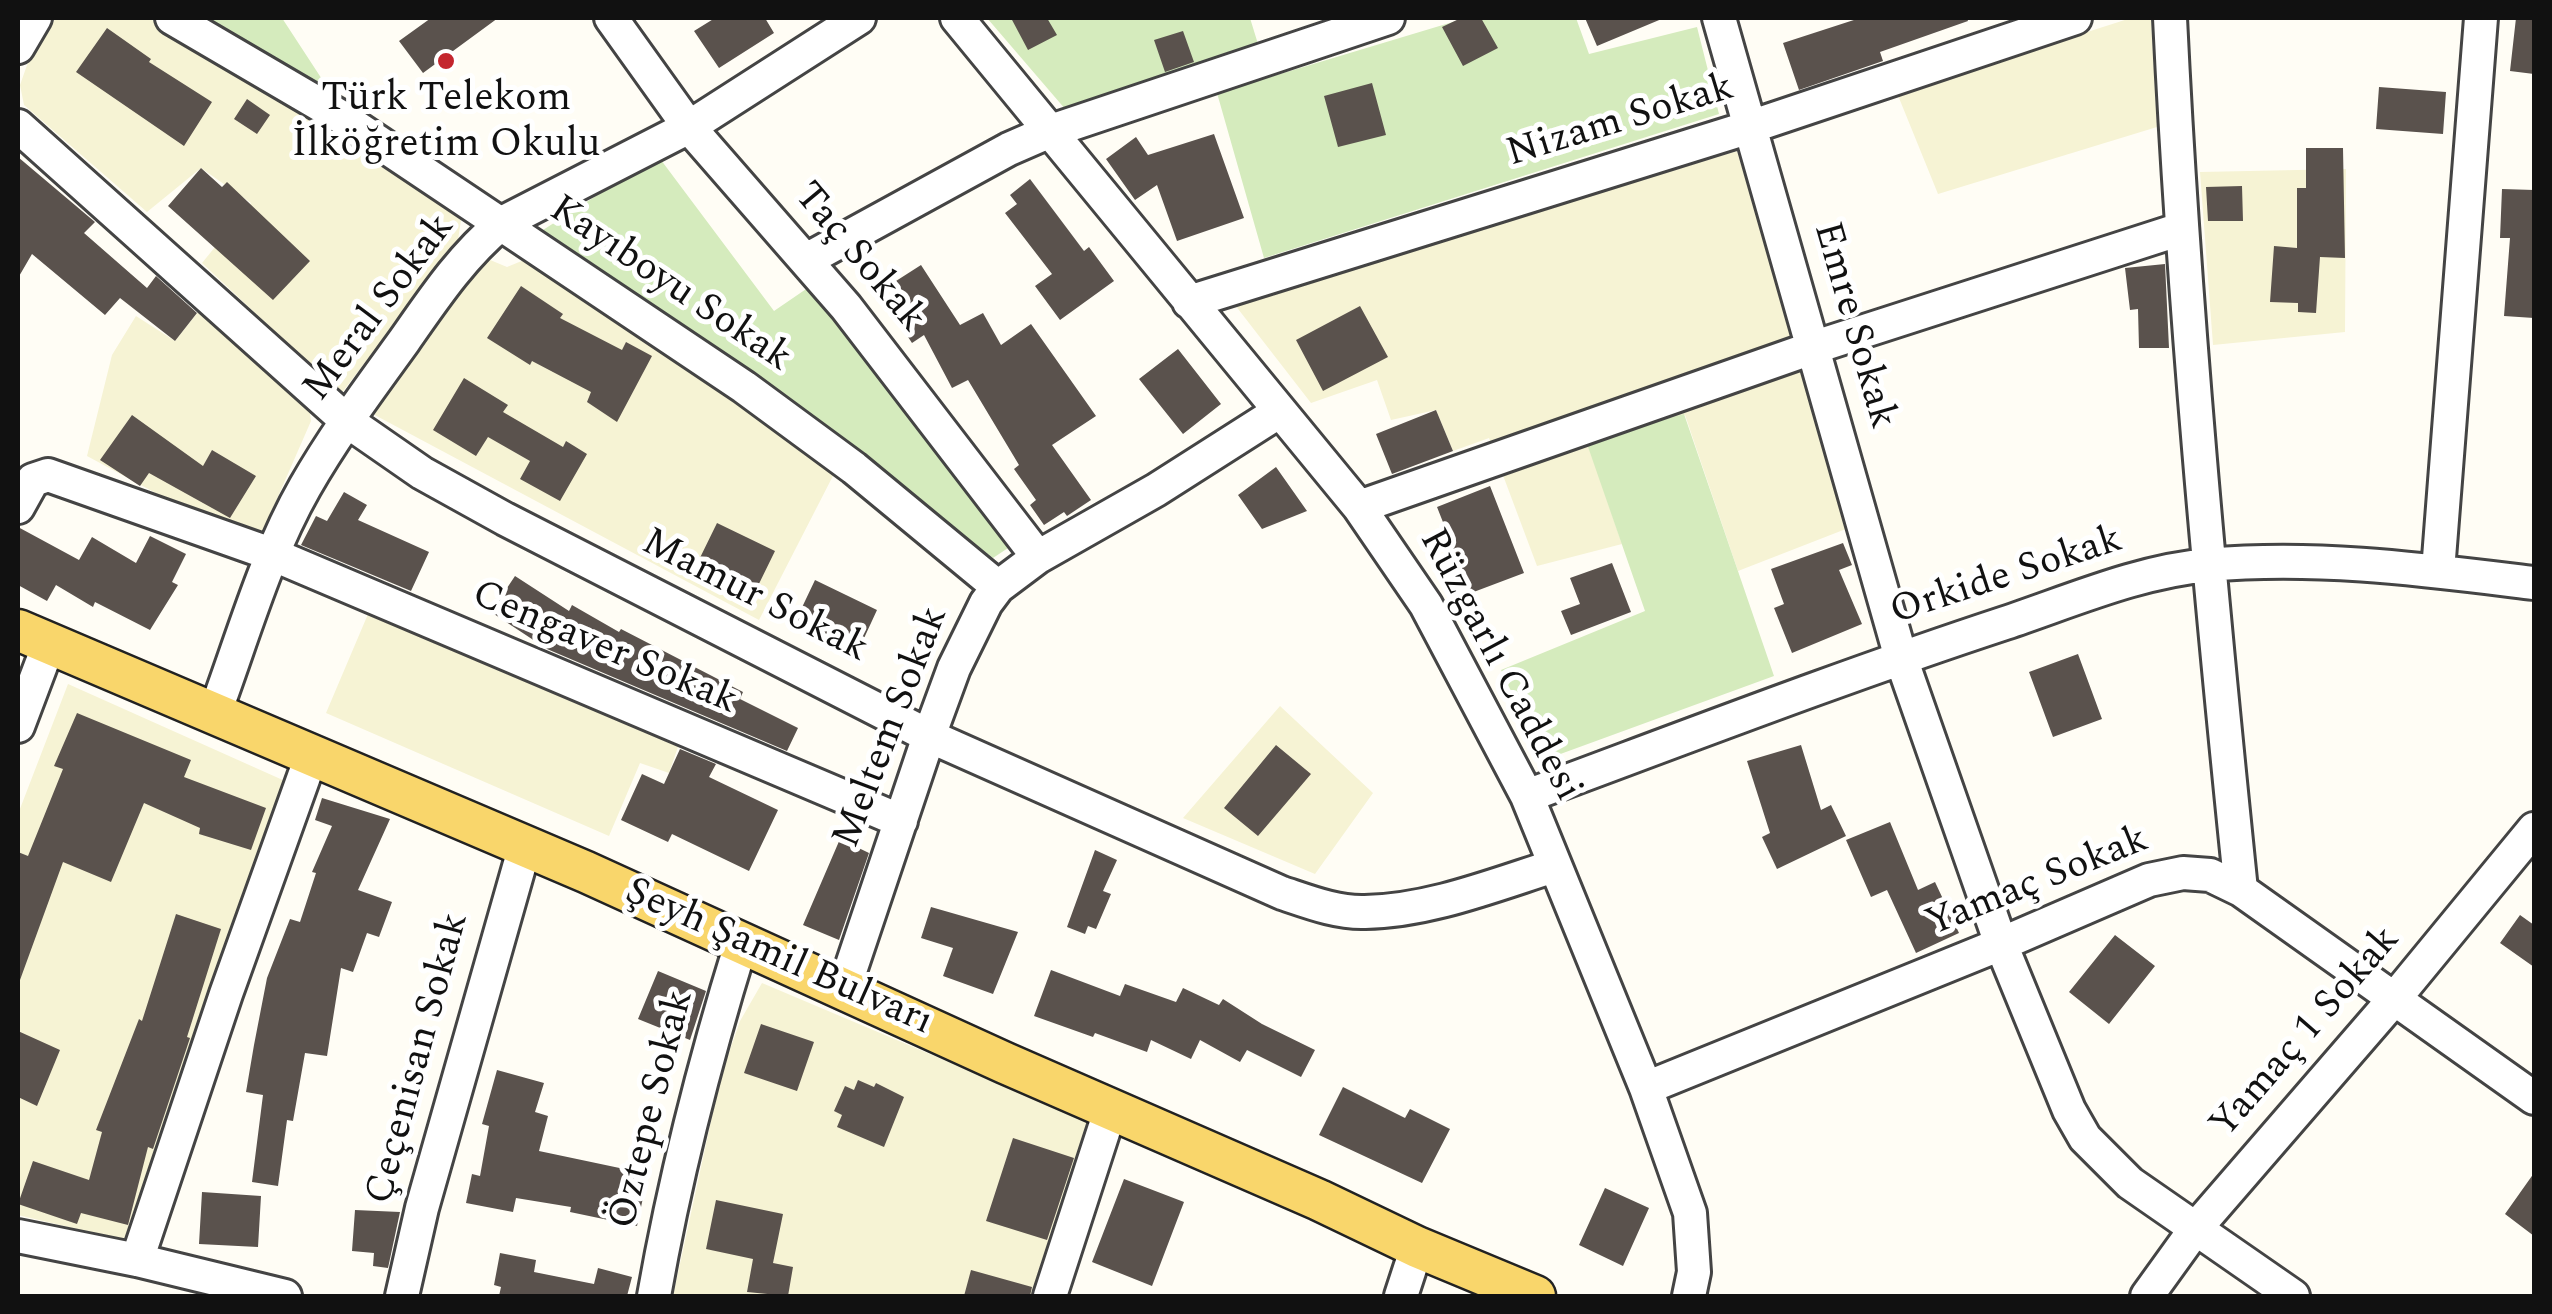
<!DOCTYPE html>
<html>
<head>
<meta charset="utf-8">
<style>
	body { margin:0 }
	#map { position:relative; width:2552px; height:1314px; overflow:hidden; background:#fffdf5; font-family:Spectral,serif }
	canvas { display:block }
	.frame { position:absolute; inset:0; border:20px solid #111; pointer-events:none }
</style>
</head>
<body>
<div id="map">
<canvas width="2552" height="1314"></canvas>
<div class="frame"></div>
</div>
<script>
const context = document.querySelector('canvas').getContext('2d');
context.lineJoin = 'round';
function fillPath(path, color) {
  context.fillStyle = color;
  context.fill(path, 'evenodd');
}
function trace(path, color, width, dash) {
  context.strokeStyle = color;
  context.lineWidth = width;
  context.lineCap = dash ? 'butt' : 'round';
  context.setLineDash(dash || []);
  context.stroke(path);
}
function drawText(font, color, halo, rows, align = 'center') {
  context.font = font + ' Spectral,serif';
  context.lineWidth = 10;
  context.setLineDash([]);
  context.textBaseline = 'middle';
  context.strokeStyle = halo;
  context.fillStyle = color;
  for (const [text, x, y, turn = 0] of rows) {
    context.save();
    context.translate(x, y);
    context.rotate((+turn || 0) * Math.PI / 180);
    context.textAlign = isNaN(turn) ? turn : align;
    if (halo) context.strokeText(text, 0, 0);
    context.fillText(text, 0, 0);
    context.restore();
  }
}
const farmland = new Path2D(`
	M56,18h93l280,171 32,31 -3,20 -117,154 -139,-131 49,-60 -50,-35 -54,44 -123,-107 -4,-20 12,-34z
	M2131,18h20l6,109 -219,67 -41,-101z
	M1737,151l114,376 -113,44 -53,-156 -98,26 35,103 -85,22 -48,-128 -36,13 -17,-41 -45,10 -14,-40 -66,23 -76,-98z
	M2346,169l-1,163 -132,13 -13,-173z
	M483,257l24,10 17,-7 160,101 152,109 -77,150 -388,-207z
	M202,307l107,99 2,15 -55,126 -169,-91 25,-101 24,-39 39,25z
	M371,607l308,137 -10,29 -29,-10 -31,73 -283,-123z
	M68,684l217,97 -158,460 -109,-26v-401z
	M1280,706l93,87 -58,81 -132,-56z
	M762,983l331,140 -55,173h-365l48,-221 19,-54z`);
const green = new Path2D(`
	M205,18h77l49,75z
	M987,18h263l8,26 -192,66z
	M1466,18h110l13,36 108,-27 22,87 -455,144 -47,-165z
	M658,156l116,155 38,-26 205,257 -24,16 -249,-188 -201,-140z
	M1684,414l90,262 -230,84 -43,-90 144,-59 -59,-170z`);
const building = new Path2D(`
	M431,18h67l-75,55 -24,-32z
	M715,18h50l9,15 -55,35 -25,-37z
	M1011,18h36l10,17 -29,15z
	M1461,18h20l17,30 -35,18 -21,-39z
	M1585,18h79l-67,28z
	M1860,18h107l1,3 -88,31 3,9 -84,29 -16,-47z
	M2516,18h18v56l-24,-3z
	M107,28l44,31 -2,3 63,40 -28,44 -108,-74z
	M1183,31l11,31 -29,10 -11,-32z
	M1372,83l14,52 -48,12 -14,-51z
	M2379,87l67,5 -3,42 -67,-5z
	M247,99l23,16 -13,19 -23,-15z
	M1214,134l30,84 -67,23 -20,-56 -22,15 -29,-41 30,-22 12,18z
	M2306,148h37l2,110 -25,-1 -4,56 -18,-1v-9l-28,-1 4,-56 23,2v-60h9z
	M18,157l77,65 -11,11 63,55 9,-12 41,37 -22,28 -55,-43 -15,17 -73,-61 -14,24z
	M201,168l21,19 5,-5 83,79 -37,39 -105,-94z
	M1030,179l54,72 5,-4 25,34 -54,39 -25,-34 17,-12 -47,-61 12,-9 -7,-9z
	M2242,186l1,35h-35l-2,-34z
	M2502,189l32,1v128l-30,-2 6,-78h-10z
	M2165,264l4,84h-30l-1,-39 -8,1 -5,-42z
	M921,265l39,60 23,-12 18,32 30,-21 65,92 -44,29 39,55 -24,16 -3,-4 -20,13 -14,-20 6,-5 -22,-31 5,-4 -51,-85 -16,8 -28,-53 -12,8 -27,-41 17,-11 -6,-10z
	M521,286l42,28 -3,4 62,32 4,-8 26,14 -35,66 -30,-20 4,-10 -59,-31 -2,4 -43,-27z
	M1360,306l28,51 -65,34 -27,-51z
	M1178,349l43,55 -38,30 -44,-55z
	M464,378l44,27 -5,7 60,35 3,-6 21,13 -27,47 -40,-22 10,-18 -42,-24 -12,19 -43,-26z
	M1436,410l17,41 -61,23 -16,-40z
	M132,415l71,51 9,-16 44,26 -26,42 -81,-45 -9,13 -40,-26z
	M1276,467l31,44 -45,18 -24,-34z
	M1490,486l34,87 -53,20 -34,-86z
	M344,492l23,13 -9,15 71,32 -18,39 -110,-46 15,-29 11,5z
	M717,523l58,28 -22,45 -58,-28z
	M18,527l61,33 13,-23 44,26 14,-27 36,18 -14,28 6,3 -28,45 -55,-28 -2,5 -37,-22 -9,16 -29,-16z
	M1843,543l9,22 -13,5 23,54 -70,29 -18,-45 10,-4 -13,-35z
	M1612,563l19,49 -60,23 -10,-24 19,-7 -10,-26z
	M515,576l54,35 3,-6 47,27 2,-3 122,63 -3,7 58,29 -11,23 -240,-102 -56,-37z
	M815,580l62,30 -18,39 -63,-29z
	M2078,654l24,65 -49,18 -24,-65z
	M77,713l114,47 -7,17 82,31 -15,42 -52,-16 1,-6 -56,-25 -33,79 -48,-20 -43,118 -2,-1v-127l10,4 35,-87 -9,-3z
	M1276,745l35,29 -53,62 -34,-28z
	M1801,745l20,65 10,-5 15,31 -69,33 -15,-32 8,-4 -23,-72z
	M680,749l36,15 -7,13 69,33 -29,61 -77,-37 -4,8 -47,-22 21,-46 22,10z
	M322,798l68,21 -32,71 34,12 -13,35 -12,-4 -14,39 -12,-4 -14,88 -22,-3 -12,68 -6,-1 -9,66 -26,-4 11,-87 -17,-3 8,-47 13,-67 23,-59 10,3 16,-49 -4,-1 20,-46 -17,-6z
	M1890,822l28,68 17,-8 24,51 -43,20 -29,-63 -16,7 -25,-57z
	M840,839l29,14 -30,87 -36,-15z
	M1095,850l22,10 -14,31 8,3 -15,35 -8,-3 -3,8 -18,-7z
	M931,907l87,25 -25,62 -50,-18 10,-28 -32,-10z
	M176,914l45,15 -34,108 3,1 -37,111 -5,-2 -20,78 -47,-12 -4,11 -59,-20 15,-43 56,19 13,-48 -6,-2 43,-111 3,2z
	M2520,915l14,10v42l-34,-24z
	M2115,935l40,31 -46,58 -40,-32z
	M1051,970l69,26 5,-12 51,18 7,-14 36,17 4,-6 39,25 53,26 -14,27 -54,-27 -7,12 -40,-22 -9,19 -40,-19 -4,12 -52,-19 -2,4 -59,-21z
	M658,971l48,20 -16,49 -52,-21z
	M761,1024l53,18 -17,49 -53,-18z
	M18,1031l42,19 -23,56 -19,-9z
	M497,1070l47,13 -9,29 13,4 -9,35 109,23 -11,52 -67,-14 1,-5 -55,-9 -3,14 -47,-9 6,-29 8,2 9,-50 -7,-2z
	M858,1080l16,7 2,-4 28,14 -20,50 -47,-20 5,-12 -8,-4 11,-25 9,4z
	M1343,1087l62,31 5,-9 40,20 -28,54 -103,-48z
	M1013,1138l61,20 -27,82 -61,-19z
	M2534,1173v63l-29,-22z
	M1124,1179l60,23 -32,84 -60,-24z
	M1605,1188l44,20 -26,58 -44,-21z
	M202,1192l59,4 -3,51 -59,-3z
	M716,1200l67,14 -10,49 20,4 -5,29 -41,-4 6,-33 -47,-10z
	M355,1210l45,2 -12,56 -15,-2 1,-13 -22,-2z
	M500,1253l36,7 -2,12 60,12 4,-16 34,9 -5,19h-128l2,-9 -7,-2z
	M971,1270l61,17 -2,9h-66z`);
const minor = new Path2D(`
	M172,18l169,99 403,270 110,81 144,119
	M611,18l78,109 157,180 192,250
	M957,18l402,489 67,98 101,191 119,292 44,125 4,59 -5,24
	M1719,18l182,640 100,286 68,166 16,28 45,45 163,113
	M2170,18c14,291 41,581 71,872
	M18,47l17,-29
	M18,126l329,295 75,52 83,46 424,217 353,157c27,9 55,20 83,19 64,-1 129,-27 189,-46
	M808,259l201,-110 39,-17 340,-114
	M1189,302l561,-175 325,-109
	M18,507l15,-27 15,-5 226,80 627,266
	M1359,507l456,-160 366,-118
	M2438,571l43,-553
	M214,715c28,-75 51,-158 91,-228 29,-51 65,-99 99,-146 30,-43 58,-85 98,-118l187,-96 170,-109
	M18,726l31,-82
	M1527,796c159,-59 317,-120 478,-173 66,-22 134,-52 204,-58 108,-10 218,5 325,18
	M844,989l85,-253 25,-68 32,-65 12,-16 40,-30 118,-67 124,-79
	M1646,1088l355,-144 148,-64 34,-7 27,2 31,15 293,208
	M18,1236l119,24 148,36
	M137,1260l89,-266 85,-237
	M402,1296l20,-88 103,-362
	M654,1296c21,-119 51,-236 87,-352
	M1050,1296l61,-188
	M1401,1296l16,-49
	M2147,1296l49,-68 199,-230 139,-169`);
const major = new Path2D(`
	M18,630l568,242 419,191 314,137 98,47 118,49`);
const markers = [
	[446,61,10,"#c4262e"]
];
const poiNames = [
	["Türk Telekom",446,101],
	["İlköğretim Okulu",446,147]
];
const streetNames = [
	["Nizam Sokak",1621,123,-17],
	["Taç Sokak",858,259,50],
	["Kayıboyu Sokak",669,286,34],
	["Meral Sokak",381,309,-53],
	["Emre Sokak",1852,326,74],
	["Orkide Sokak",2007,578,-18],
	["Mamur Sokak",754,598,27],
	["Cengaver Sokak",604,650,23],
	["Rüzgarlı Caddesi",1498,666,62],
	["Meltem Sokak",893,728,-69],
	["Yamaç Sokak",2038,884,-22],
	["Şeyh Şamil Bulvarı",778,959,24],
	["Yamaç 1 Sokak",2307,1034,-49],
	["Çeçenisan Sokak",420,1059,-75],
	["Öztepe Sokak",654,1110,-76]
];
fillPath(farmland, '#f6f3d4');
fillPath(green, '#d5ebbd');
fillPath(building, '#5a524d');
trace(minor, '#444', 38);
trace(major, '#222', 45);
trace(minor, '#fff', 32);
trace(major, '#f9d66b', 40);
for (const [x, y, r, color] of markers) {
  const dot = new Path2D();
  dot.arc(x, y, r, 0, 2 * Math.PI);
  context.fillStyle = color;
  context.fill(dot);
  trace(dot, '#fff', 4);
}
drawText('40px', '#111', '#fff', poiNames);
drawText('40px', '#111', '#fff', streetNames);
</script>
</body>
</html>
